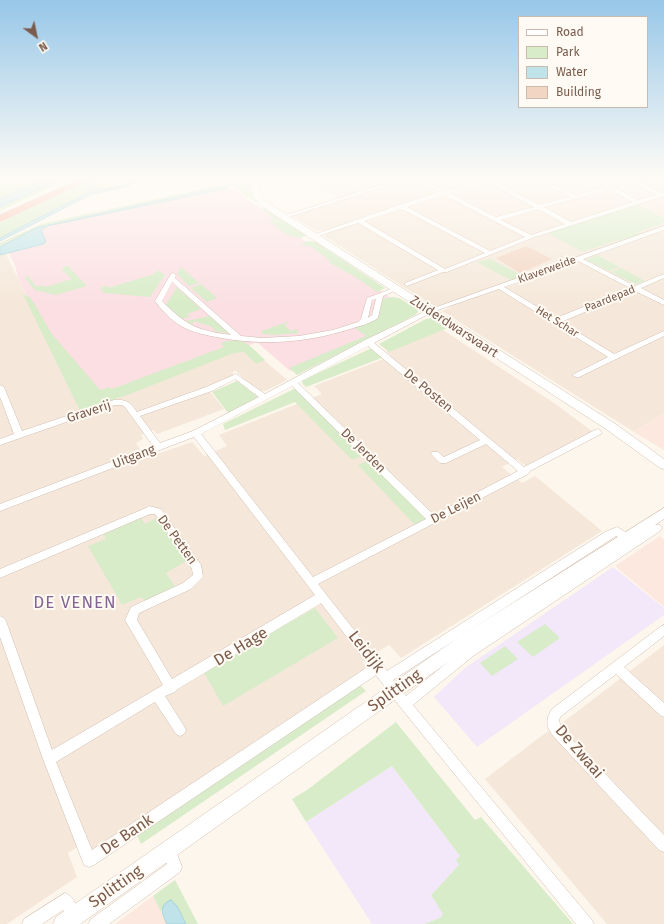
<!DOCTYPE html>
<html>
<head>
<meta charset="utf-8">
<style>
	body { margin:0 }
	#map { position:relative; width:664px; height:924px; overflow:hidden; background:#fdf6ec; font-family:"Fira Sans",sans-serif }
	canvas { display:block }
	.legend { position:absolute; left:518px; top:16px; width:130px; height:92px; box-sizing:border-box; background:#fffaf3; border:1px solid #cabbb1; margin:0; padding:5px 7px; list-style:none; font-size:12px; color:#7a5c4d }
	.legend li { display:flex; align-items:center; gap:8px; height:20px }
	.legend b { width:20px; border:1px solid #cabbb1 }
	.north { position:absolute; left:16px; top:16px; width:40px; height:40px; -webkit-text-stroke:3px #fffaf3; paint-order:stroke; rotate:147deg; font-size:11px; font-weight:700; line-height:16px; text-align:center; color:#7a5c4d }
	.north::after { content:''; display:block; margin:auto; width:14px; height:18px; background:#7a5c4d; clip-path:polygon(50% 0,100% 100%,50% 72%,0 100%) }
</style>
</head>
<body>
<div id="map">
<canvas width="664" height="924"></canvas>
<ul class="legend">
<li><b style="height:5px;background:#fff"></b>Road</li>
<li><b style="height:11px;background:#d8ecc9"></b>Park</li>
<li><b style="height:11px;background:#bfe3e8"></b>Water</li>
<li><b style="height:11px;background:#f3d5c3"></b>Building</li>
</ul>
<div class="north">N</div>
</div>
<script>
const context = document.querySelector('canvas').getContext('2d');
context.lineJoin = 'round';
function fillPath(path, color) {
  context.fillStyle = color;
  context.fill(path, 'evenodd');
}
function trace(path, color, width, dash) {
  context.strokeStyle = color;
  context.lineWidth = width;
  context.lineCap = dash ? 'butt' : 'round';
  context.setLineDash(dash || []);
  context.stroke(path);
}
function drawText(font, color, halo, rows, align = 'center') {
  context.font = font + ' "Fira Sans",sans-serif';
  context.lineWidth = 4;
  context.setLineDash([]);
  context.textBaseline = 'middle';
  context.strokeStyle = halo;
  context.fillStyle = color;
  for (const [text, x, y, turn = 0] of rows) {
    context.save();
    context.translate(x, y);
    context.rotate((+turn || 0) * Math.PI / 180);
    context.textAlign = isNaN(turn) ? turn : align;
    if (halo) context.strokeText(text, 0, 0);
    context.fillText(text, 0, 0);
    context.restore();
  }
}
const residential = new Path2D(`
	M319,176h345v237l-30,19 -192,-121 9,-4 -5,-4 -11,4 -111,-71 4,-3 -5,-3 -7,1 -24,-15 55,-17 -10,-2 -20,-12 16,-3 -2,-2 -5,1z
	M5,252l37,76 206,18 39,34 -22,11h-5l-14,-10 -10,-10h-3v5l-26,12 17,21 -67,25 -3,-4 -13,5 2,4 -7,4 10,15 46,-16 12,14 23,-10 -8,-11 103,-41 -8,-8 77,-30 -5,-5 57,-21 114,75 36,27 -67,34 -9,-7 -15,8 20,16 13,-7 67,55 -201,127 -12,-13 -27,16 6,9 -272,181 -6,-3 -3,-7 -19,12 9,24 -70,47h-7v-671z
	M664,645v279h-57l-122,-145 59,-45 18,-11z`);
const commercial = new Path2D(`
	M664,413v37l-30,-18z
	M660,536l4,4v67l-49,-41z
	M153,896l14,28h-52z`);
const education = new Path2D(`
	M613,567l51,41v7l-187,132 -43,-50 31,-29z
	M392,766l68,90 -1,9 -28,30 13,19 -4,4 -16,6h-52l-66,-102z`);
const medical = new Path2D(`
	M231,187l82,60 54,33 25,19 -26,39 -76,33 -32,-28h-3l-150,54 -62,-70 -25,-48 -3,-14 -9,-17 41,-22z`);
const green = new Path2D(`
	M0,176h54l-54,24z
	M67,176h8l-75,35v-4z
	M98,176h47l-21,10 -37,7 -87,45v-15z
	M625,176h19l20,9v8z
	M229,183l24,1 -2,8 6,9 -2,1 -23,-16h-5l-191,42 -36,19v-4l41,-19z
	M638,205l26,13v5l-26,9 4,2 -20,7 -4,-1 -36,12 -34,-19z
	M266,208l40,27c-12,9 -26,-6 -36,-13l4,-3 -13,-10z
	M308,241l8,1 69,46 -8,4 -20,-14 -29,-16 3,-1 -21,-15 -8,-1v-2z
	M597,255l22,12h1l-11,4 -23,-11z
	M490,259l35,18 -12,4 -37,-19z
	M65,266h3l19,20 -31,9 -21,-5 -10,-12 2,-3 10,12 6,-2 2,2 27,-8 -10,-9z
	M181,267l18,16 -10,3 -12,-12z
	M621,268l24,13 -10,3 -24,-12z
	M157,270l8,5 -15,22 -46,-4 -4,-5 9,-3 -1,3 46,-14z
	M201,284l16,14 -10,4 -16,-14z
	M176,288h1l24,21 -14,5 3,3 -8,2 -16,-14z
	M23,294l8,4 20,35 49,57 9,-3 3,2 112,-42 -3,-4c23,-8 28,2 44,17l-9,4 -12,-12 -10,1 -104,41 -50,17z
	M392,297l7,1 18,11 1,3 -3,3 -118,60 -8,-7 77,-32 -11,-8 23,-10 5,-19z
	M210,316l21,18 -16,-3 -3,-4 -18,-6 -2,4 -6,-4z
	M432,318l16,10 -59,24 -10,-8 47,-25z
	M287,322l1,1 -4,2 7,6 5,-2 3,4 -24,2 -13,-1v-3z
	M372,348l12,9 -78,30 -4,-4 1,-3z
	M237,381l21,16 -30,16 -16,-21z
	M296,388l68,67 -12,5 -57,-58 -70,28 -2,-6z
	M369,460l58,59 -12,6 -57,-60z
	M158,517l30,43 -22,13 9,13 -29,16 -5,-5 -19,8 -34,-59 18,-7 -2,-5 37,-16 4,6z
	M315,608l23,30 -115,68 -20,-35z
	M545,624l15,14 -27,19 -16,-15z
	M505,646l13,13 -26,17 -12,-13z
	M359,684l7,7 -225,153 -5,-11z
	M396,722l79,98 6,-3 92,107h-149l16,-6 3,-4 -12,-19 28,-30 -3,-5 4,-4 -68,-90 -86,56 -14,-23 15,-9z
	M175,880l23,44h-12l-9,-18 -15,3 -1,3 -8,-16z`);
const water = new Path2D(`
	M54,176h13l-67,31v-7z
	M145,176h5l-24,11 -34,7 -92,47v-3l87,-45 37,-7z
	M227,186l2,2 -182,38 -6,4 5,12 -3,2 -43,11v-8l36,-19z
	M171,900l6,6 9,18h-19c-5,-10 -9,-19 4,-24z`);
const building = new Path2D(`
	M526,246l26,13 -32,14 -24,-15z`);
const street = new Path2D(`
	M223,176h6l8,4 19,1 3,2 -3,2 -22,-3z
	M409,176h6l30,15 40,-11 -6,-4h5l6,3 14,-3h6v1l-15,4 44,24 31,-8 -38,-20v-1h5l39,19 29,-8 -18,-11h5l46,24 19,-5 -38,-19h6l37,17 2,-1v4l-132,42 -85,34h-4l-36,14 -2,-1v-2l33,-13 -80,-47 -43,14 -5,-1 89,-31 40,-13 -27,-14 -127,40 -5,-1zM489,183l45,24 -38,10 -47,-24zM609,189l24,13 -62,20 -27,-15zM444,195l81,42 -35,14 -83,-44zM402,209l83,44 -40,16 -81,-48zM538,209l27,15 -34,11 -30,-15z
	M644,176h6l14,6v4z
	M664,226v4l-81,29 52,27 29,-12v4l-23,10 23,12v5l-29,-14 -74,31 53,32 50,-23v5l-85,41h-3l-4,-2 36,-18 -109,-68 -67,23 -58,31 150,124 71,-37 3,-1 4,3 -1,2 -71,37 -2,3 -210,110 62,79h2l5,8 218,-139 12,-5 12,7 1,3 -1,3 -4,1 -9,-5 -3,2 -220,142 13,16 59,-48 189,-123h6l2,3 -2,3 -187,125 -60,49 178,214 3,5h-18l-175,-216 -25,-33 -282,190 -5,2 -5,-2 -41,-106 -43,-122v-21l4,2 2,3 46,129 111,-65 -38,-65 6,-13 52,-24 10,-8 -1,-6 -37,-55h-5l-150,64v-9l146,-61 3,-2 12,3 40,56 2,12 -12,12 -52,24 -2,7 35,59 143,-84 -121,-158 -194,74v-7l153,-58 -28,-39 -3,-2h-7l-115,40v-6l14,-5 -14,-37v-12l4,2 18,44 92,-31c12,-1 16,2 23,12l69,-25 30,-13 29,20 100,-54 63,-30zM578,261l52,27 -74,30 -52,-31zM368,346l112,94 -36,17 -6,-5h-6l-1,2 9,9h6l40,-19 32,27 -84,44 -136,-132zM235,379l24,18 -66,34 -33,12 -20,-27 72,-25zM292,386l134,133 -113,58 -112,-143zM321,603l48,63 -277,184 -36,-88 99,-60 21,32 4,2 4,-2 2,-4 -2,-4 -19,-30 10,-4 1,-2z
	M173,273l3,2 -1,3 66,58 21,2 37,-2 34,-6 25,-8 3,-3 6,-21 27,-10 2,-1 3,2 -16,7 -5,22c-8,6 -19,8 -28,11 -44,14 -89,17 -134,8 -10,-2 -20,-4 -29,-8 -13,-6 -24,-17 -32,-28l16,-27zM172,282l59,53c-35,-5 -44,-9 -69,-34zM376,299l-4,16 -4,3 4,-18z
	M664,625v11l-40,31 40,36v14l-4,-2 -44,-41 -56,43 -1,4 3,8 102,106v17l-5,-2 -105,-113c-8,-10 -9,-17 -2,-28l108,-82z
	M169,844l5,2 8,21 -2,5 -71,52h-21l3,-5 76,-55 -5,-13 2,-5z
	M65,893c9,3 13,15 16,24l-2,5 -4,2 -6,-2 -6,-12 -21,14h-20l2,-5z`);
const secondary = new Path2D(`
	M259,176h7l-7,12 2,9 6,5 347,221 50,36v10l-4,-1 -54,-39 -345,-223 -7,-8 -3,-10z
	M664,508v11l-192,126 -392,279h-27l3,-7 406,-282z`);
const highway = new Path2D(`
	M86,176h12l-98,46v-7z`);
const farStreetnames = [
	["Klaverweide",547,270,-20],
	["Paardepad",610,299,-22],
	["Het Schar",557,322,32]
];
const streetNames = [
	["Zuiderdwarsvaart",454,327,33],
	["De Posten",428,391,40],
	["Graverij",89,412,-18],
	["De Jerden",363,451,45],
	["Uitgang",134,457,-21],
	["De Leijen",456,508,-27],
	["De Petten",177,540,54]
];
const nearStreetnames = [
	["De Hage",241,647,-31],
	["Leidijk",366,652,52],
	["Splitting",395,691,-35],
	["De Zwaai",579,752,49],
	["De Bank",127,835,-34],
	["Splitting",116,887,-35]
];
const nearNeighbourhoodnames = [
	["DE VENEN",75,603]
];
fillPath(residential, '#f5e8da');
fillPath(commercial, '#fde8e0');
fillPath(education, '#f3e8fa');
fillPath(medical, '#fbdfe3');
fillPath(green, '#d8ecc9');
fillPath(water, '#bfe3e8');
trace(water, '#a5d3da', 1);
fillPath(building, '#f3d5c3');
trace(street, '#d1beb0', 1);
trace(secondary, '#d6c0b0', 1);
trace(highway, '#dad1cd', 1);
fillPath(street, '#fff');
fillPath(secondary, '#fff');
fillPath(highway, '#f7b7a3');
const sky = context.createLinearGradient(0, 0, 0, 305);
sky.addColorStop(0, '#97c7e8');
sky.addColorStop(0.58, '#fefbf6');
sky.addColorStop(1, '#fefbf600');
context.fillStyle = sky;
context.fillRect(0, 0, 664, 305);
drawText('11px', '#7a5c4d', '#fffaf3', farStreetnames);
drawText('13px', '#7a5c4d', '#fffaf3', streetNames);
drawText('16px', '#7a5c4d', '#fffaf3', nearStreetnames);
context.letterSpacing = '1px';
drawText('17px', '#846695', '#fffaf3', nearNeighbourhoodnames);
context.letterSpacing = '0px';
</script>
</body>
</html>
